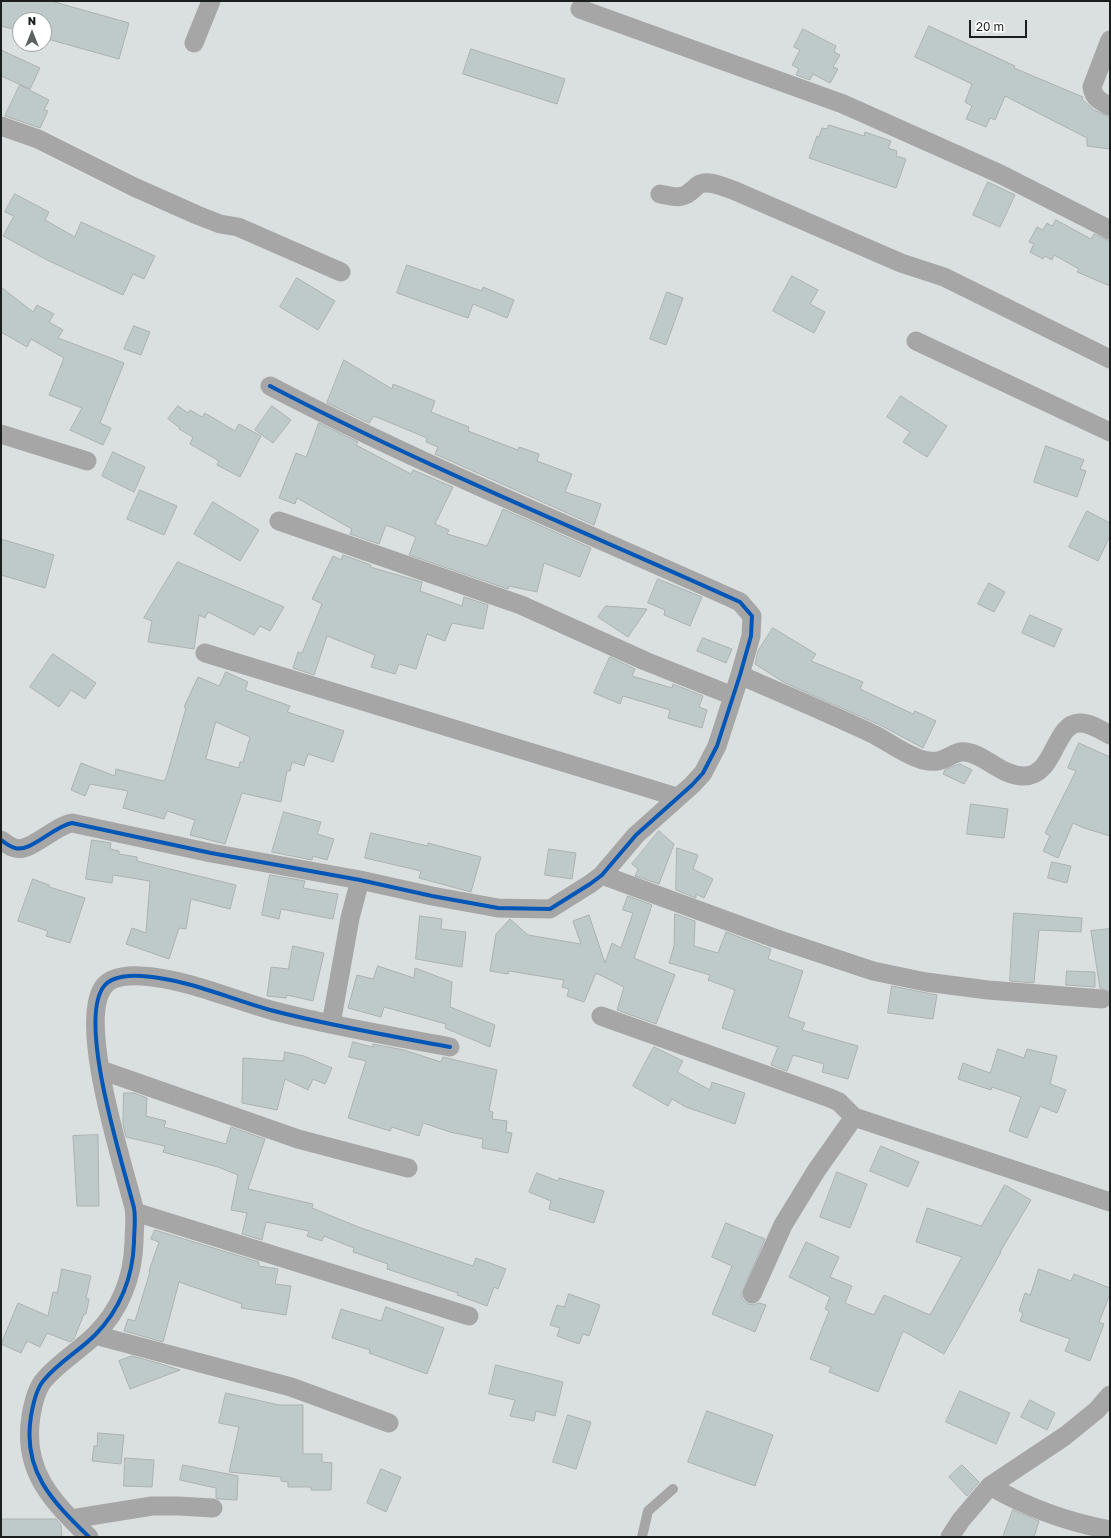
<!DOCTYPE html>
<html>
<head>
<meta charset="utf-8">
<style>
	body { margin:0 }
	#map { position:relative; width:1111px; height:1538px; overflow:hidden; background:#dae0df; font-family:"Golos Text",sans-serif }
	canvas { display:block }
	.frame { position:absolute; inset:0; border:2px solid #1a1e1d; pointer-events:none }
	.north { position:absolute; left:12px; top:12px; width:40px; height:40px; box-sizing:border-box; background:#fff; border:1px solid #a3a5a5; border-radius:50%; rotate:0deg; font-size:11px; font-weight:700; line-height:16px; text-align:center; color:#1a1e1d }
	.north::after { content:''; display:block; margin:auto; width:14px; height:18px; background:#5d6261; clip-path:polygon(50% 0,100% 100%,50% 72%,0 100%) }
	.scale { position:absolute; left:969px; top:20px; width:58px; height:18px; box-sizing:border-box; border:2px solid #1a1e1d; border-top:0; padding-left:5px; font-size:12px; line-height:14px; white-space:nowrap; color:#1a1e1d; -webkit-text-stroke:3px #fff; paint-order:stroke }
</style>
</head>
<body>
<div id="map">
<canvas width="1111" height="1538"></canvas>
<div class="frame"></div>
<div class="north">N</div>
<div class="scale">20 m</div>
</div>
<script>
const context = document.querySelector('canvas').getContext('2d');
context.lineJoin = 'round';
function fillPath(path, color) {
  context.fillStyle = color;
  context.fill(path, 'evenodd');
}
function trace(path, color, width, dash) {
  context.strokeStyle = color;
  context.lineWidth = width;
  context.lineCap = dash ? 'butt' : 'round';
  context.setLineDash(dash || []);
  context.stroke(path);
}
const building = new Path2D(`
	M1,1h50l78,22 -10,36 -75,-21v-18h-24v11l-19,-5z
	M929,26l86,40 -1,2 69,29 -1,2 12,11 16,7v32l-23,-3v-8l-82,-42 -10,24 -5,-2 -4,9 -20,-8 6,-13 -7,-4 7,-18 -57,-27z
	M803,29l33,17 -2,6 6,3 -7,12 5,2 -8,14 -17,-9 -3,6 -14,-5 3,-6 -7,-4 8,-15 -6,-3z
	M471,49l94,30 -8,25 -94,-30z
	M1,50l39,18 -10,21 -29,-13z
	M20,85l29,15 -5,10 4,1 -8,17 -35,-12z
	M829,125l35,11 1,-4 26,9 -3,7 9,3 -1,5 10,3 -10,29 -87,-30 8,-22 2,1 3,-9 5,1z
	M988,182l27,13 -15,32 -27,-12z
	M15,194l34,18 -4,8 30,17 6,-15 74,34 -11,23 -11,-5 -10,21 -76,-35 -44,-24 11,-20 -9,-4z
	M1056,220l35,19 3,-5 16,7v45l-33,-14 2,-3 -25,-14 -2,5 -7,-4 -2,3 -13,-7 4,-8 -5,-2 8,-15 6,3 4,-7 5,3z
	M407,265l75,26 1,-4 31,13 -7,18 -34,-14 -5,14 -71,-25z
	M792,276l26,14 -8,14 15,8 -11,21 -41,-22z
	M297,278l38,23 -17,29 -38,-23z
	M1,287l32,25 4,-7 17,9 -5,8 14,8 -5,8 66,25 -24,60 11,5 -8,17 -33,-15 12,-22 -33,-13 15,-37 -33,-19 -4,8 -26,-15z
	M667,292l16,6 -17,47 -16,-6z
	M134,326l16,6 -9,23 -17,-6z
	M344,360l48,29 1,-5 42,17 -4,11 38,15 -1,4 50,19 1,-3 20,7 -2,7 35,13 -7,18 36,12 -7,21 -159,-71 3,-7 -12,-5 1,-4 -53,-22 -5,7 -42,-20z
	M901,396l46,30 -20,31 -24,-15 7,-10 -23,-15z
	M178,406l10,7 2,-3 12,7 3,-4 30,18 4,-7 22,12 -21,41 -23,-12 2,-4 -29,-17 3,-7 -14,-8 1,-1 -12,-9z
	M272,406l19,14 -18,23 -18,-13z
	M319,423l39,19 -2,3 55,29 2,-4 40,17 -18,37 14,6 -2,4 40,12 16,-37 88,39 -11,29 -36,-14 -7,29 -28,-6 -1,3 -99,-34 7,-18 -30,-12 -7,19 -29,-10 2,-5 -55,-31 -2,6 -16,-6 17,-45 10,4z
	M1046,446l38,14 -4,9 6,2 -9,26 -43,-15z
	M113,452l32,15 -11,25 -32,-16z
	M140,490l37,16 -13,29 -37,-16z
	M213,502l46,28 -19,31 -46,-27z
	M1087,511l23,12v13l-12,25 -29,-14z
	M1,539l53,16 -9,33 -44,-13z
	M343,555l28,10 -1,2 52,15 -2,9 42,15 2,-9 24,8 -5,24 -31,-6 -7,18 -18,-7 -11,35 -17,-5 -4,10 -24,-7 4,-12 -48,-19 -13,39 -21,-7 5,-16 4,1 20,-49 -10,-5 21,-43 8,4z
	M178,562l106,45 -14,24 -10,-5 -6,9 -46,-23 -3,6 -6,-3 -5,34 -46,-7 4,-21 -8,-3z
	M658,579l44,18 -12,29 -26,-11 1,-5 -17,-7z
	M989,583l16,9 -11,20 -16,-8z
	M606,606l41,3 -19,28 -30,-20z
	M1030,615l32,14 -8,18 -32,-14z
	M773,628l43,26 -5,7 52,21 -3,7 53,25 2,-3 21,10 -13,27 -43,-23 -95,-42 -30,-19 3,-13z
	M703,638l29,11 -6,14 -29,-12z
	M53,654l43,29 -11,16 -14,-9 -12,17 -29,-20z
	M610,657l25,12 -3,7 40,12 1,-4 30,12 -4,11 8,3 -5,18 -34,-10 2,-8 -47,-14 -3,8 -26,-11z
	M226,672l22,10 -3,8 45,16 -3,6 57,19 -11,31 -25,-8 -4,12 -12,-4 -2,9h-3l-6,31 -39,-9 -17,51 -35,-9 5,-15 -28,-9 -3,8 -41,-11 5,-17 -38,-7 -5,12 -14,-6 10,-27 34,13 1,-7 47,12 3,-3 20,-70 -2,-1 14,-30 21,9zM216,722l34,15 -7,25h-3l-1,6 -33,-9z
	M1079,743l31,14v79l-26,-8 -11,-5 -15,35 -15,-7 7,-15 -5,-3 31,-62 -8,-3z
	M960,764l12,6 -8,14 -21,-10 2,-4z
	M971,804l37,5 -4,29 -37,-4z
	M284,812l37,10 -4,12 17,5 -7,21 -14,-4 -1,4 -40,-8z
	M659,831l15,13 -15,40 -24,-8 3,-7 -6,-5z
	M371,833l57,13v-3l53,14 -10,35 -52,-14 2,-7 -56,-13z
	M92,840l19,3 -1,6 9,2v3l18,3v4l99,24 -6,24 -39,-10 -5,30 -7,-1 -10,31 -43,-15 6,-16 14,5 4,-52 -37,-6 -1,8 -26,-4z
	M677,848l21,7 -5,14 20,10 -9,19 -8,-4v4l-20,-8z
	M549,849l27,4 -4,26 -27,-4z
	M1052,862l19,4 -4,17 -19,-5z
	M270,875l35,6 -2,7 35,6 -5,25 -52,-10 -2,10 -17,-4z
	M33,879l16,6v2l36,11 -15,45 -24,-7 2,-5 -30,-10z
	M628,896l24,9 -18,53 41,17 -19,49 -39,-14 7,-23 -28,-14 -12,29 -17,-6 2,-7 -7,-2 2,-7 -55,-9 -1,3 -18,-3 6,-37 14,-15 18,16 53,9 -8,-23 16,-6 16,48 7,-20 9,5 12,-35 -10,-3z
	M1014,913l68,5 -1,14 -42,-2 -5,53 -24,-2z
	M675,914l20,7 -1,25 24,7 8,-21 45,17 -3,10 35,12 -15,46 17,6 -3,7 56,16 -10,33 -26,-7 2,-8 -31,-9 -6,16 -16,-6 7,-18 -56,-19 13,-38 -27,-10 2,-5 -41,-12 5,-17z
	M420,916l22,3 -1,10 25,3 -4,35 -46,-8z
	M1110,929v63l-10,-4 -9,-57z
	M293,946l31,7 -11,48 -26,-6 -1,3 -19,-2 4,-29 17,2z
	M378,966l36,12 1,-10 37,14 -2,25 45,18 -5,22 -45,-19 1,-4 -62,-17 -3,10 -33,-9 9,-33 16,4z
	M1067,971l28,1v15l-29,-2z
	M892,986l45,9 -4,24 -45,-6z
	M353,1042l20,5v-3l31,6 37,12 2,-5 54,13 -8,41 4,1 -1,7 15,2 -1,11 6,1 -4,20 -26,-5 1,-9 -33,-7 -27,-9 -4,13 -27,-9 -2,4 -42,-13 18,-57 -17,-4z
	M654,1047l29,14 -6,11 33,18 2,-8 33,11 -10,31 -49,-17 -14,-8 -4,7 -35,-20z
	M998,1049l26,9 3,-9 30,7 -7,28 16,6 -9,23 -17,-7 -13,32 -18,-7 12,-34 -29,-10 -1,3 -33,-11 5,-16 27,10z
	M285,1052l19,4 28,12 -7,16 -12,-5 -5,11 -23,-11 -8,31 -35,-7 1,-45 40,3z
	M124,1093h10l13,5 -1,18 20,5 -2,6 62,17 5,-17 34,12 -17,50 65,15 -1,4 49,20 112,38 3,-8 30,11 -8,20 -4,-2 -7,19 -30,-11 1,-2 -71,-24 1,-5 -35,-12 1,-4 -30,-12 -2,5 -15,-5 2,-5 -43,-9 -4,18 -20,-6 5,-21 -16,-3 7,-35 -20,-8 -55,-15 2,-6 -39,-9 -3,-13z
	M98,1135l1,71h-22l-4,-70z
	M881,1146l38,16 -11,25 -38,-16z
	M837,1172l30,12 -17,44 -30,-11z
	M537,1173l21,8 1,-3 45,13 -10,32 -45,-14 2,-8 -22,-9z
	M1005,1185l26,15 -31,52h1l-57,102 -41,-23 -25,61 -49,-20 2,-5 -21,-8 19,-48 -4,-2 5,-12 -41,-20 17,-35 33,15 -9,20 22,9 -7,17 29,12 10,-20 46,20 32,-58 -46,-15 11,-34 54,18z
	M726,1223l39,16 -24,56 2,5 5,4 5,1 6,-2 7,2 -11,27 -43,-18 20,-48 -20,-9z
	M155,1230l104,32v4l19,3 -3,15 16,2 -5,29 -45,-7 1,-4 -63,-22 -16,60 -39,-11 4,-12 7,2 15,-49 -1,-1 10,-29 -8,-3z
	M62,1269l29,7 -5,22 3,1 -3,15h-2l-10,25 -4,3 -23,-9 -7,14 -13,-6 -6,12 -20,-9 17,-41 30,13 5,-24 4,1z
	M1039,1269l32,12 3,-7 36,14v6l-11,28 5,2 -14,37 -25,-10 5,-12 -50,-18 3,-8 -4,-2 6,-18 5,2z
	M569,1294l31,11 -11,31 -6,-2 -4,10 -22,-8 3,-8 -10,-3 7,-20 7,2z
	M386,1307l58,21 -17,46 -58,-21 1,-3 -38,-12 9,-29 40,12z
	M132,1356l26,7 22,7 -50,19 -11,-28z
	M496,1365l67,17 -8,34 -19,-5 -2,10 -24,-5 5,-16 -26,-6z
	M960,1391l50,22 -14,31 -50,-22z
	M226,1393l53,12h24v49h19v8l10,1 -1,27h-20v-3h-23v-5l-7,-1v-4l-52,-5 10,-45 -20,-4z
	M1030,1400l25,13 -8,17 -26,-13z
	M707,1411l66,24 -18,51 -67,-24z
	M568,1415l23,7 -15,47 -23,-7z
	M98,1433l26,2 -3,29 -29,-3 2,-15h3z
	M125,1458l29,2 -2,27 -28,-1z
	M183,1465l55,11 -1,24 -18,-1 -3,-1v-10l-36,-8z
	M962,1465l17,17 -12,14 -18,-19z
	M381,1469l20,8 -15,35 -19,-9z
	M1013,1510l26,11 -5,16h-31z
	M1,1519h55l5,6 1,12h-61z`);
const lane = new Path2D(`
	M642,1537l6,-26 25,-22`);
const street = new Path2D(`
	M580,9l263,95 157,70 110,56
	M1110,40l-18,47c2,12 8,14 18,19
	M194,43l17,-42
	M1,126l37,13 96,48 63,28 23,9 18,3 103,45
	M660,194c11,2 21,6 30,-2 3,-2 6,-6 10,-8 10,-4 23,3 33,6l168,73 43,14 166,82
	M916,341l194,91
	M1,434l86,27
	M279,521l242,84 124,56 88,35
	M205,653l472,144
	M740,675c45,20 91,39 135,60 15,8 32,21 48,25 23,6 28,-10 43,-8 20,3 35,24 58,24 31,0 30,-52 55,-53 10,-1 22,7 31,12
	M1,840c4,3 9,7 14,8 15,5 39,-22 57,-25l139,30 149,27 72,16 66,12 52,1 40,-25 12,-9 34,-40 56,-50 11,-12 14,-27 23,-71 11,-39 1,-20 -12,-14c-157,-71 -317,-136 -470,-216
	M602,875l172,63 99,33 53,11 62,8 114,9
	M601,1016l229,82 9,4 15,15 256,85
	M331,1024l19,-106 10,-38
	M101,1070l197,69 110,29
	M135,1212l334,104
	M752,1294l31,-69 33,-54 38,-54
	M95,1335l196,52 98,36
	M990,1486c38,22 77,36 120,44
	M71,1519l81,-13h26l35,2
	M89,1537c-37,-36 -67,-66 -58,-121 2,-12 5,-27 13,-36 15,-18 35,-29 51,-45 25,-25 38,-58 39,-93 0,-10 2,-23 0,-34 -10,-41 -59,-190 -29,-223 8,-9 26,-10 37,-9 45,3 88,23 132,35 58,15 117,25 176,36
	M950,1537l11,-17 29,-34 75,-50 32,-26 13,-15`);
const cycleway = new Path2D(`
	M1,840c4,3 9,7 14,8 15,5 39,-22 57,-25l139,30 149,27 72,16 66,12 52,1 40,-25 12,-9 34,-40 56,-50 11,-12 14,-27 23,-71 11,-39 1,-20 -12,-14c-157,-71 -317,-136 -470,-216
	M89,1537c-37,-36 -67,-66 -58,-121 2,-12 5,-27 13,-36 15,-18 35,-29 51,-45 25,-25 38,-58 39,-93 0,-10 2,-23 0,-34 -10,-41 -59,-190 -29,-223 8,-9 26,-10 37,-9 45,3 88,23 132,35 58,15 117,25 176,36`);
fillPath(building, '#becac9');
trace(building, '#acb1b0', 1);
trace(lane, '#a6a6a6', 10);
trace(street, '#a6a6a6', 19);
trace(cycleway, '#0057b8', 4);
</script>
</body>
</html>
